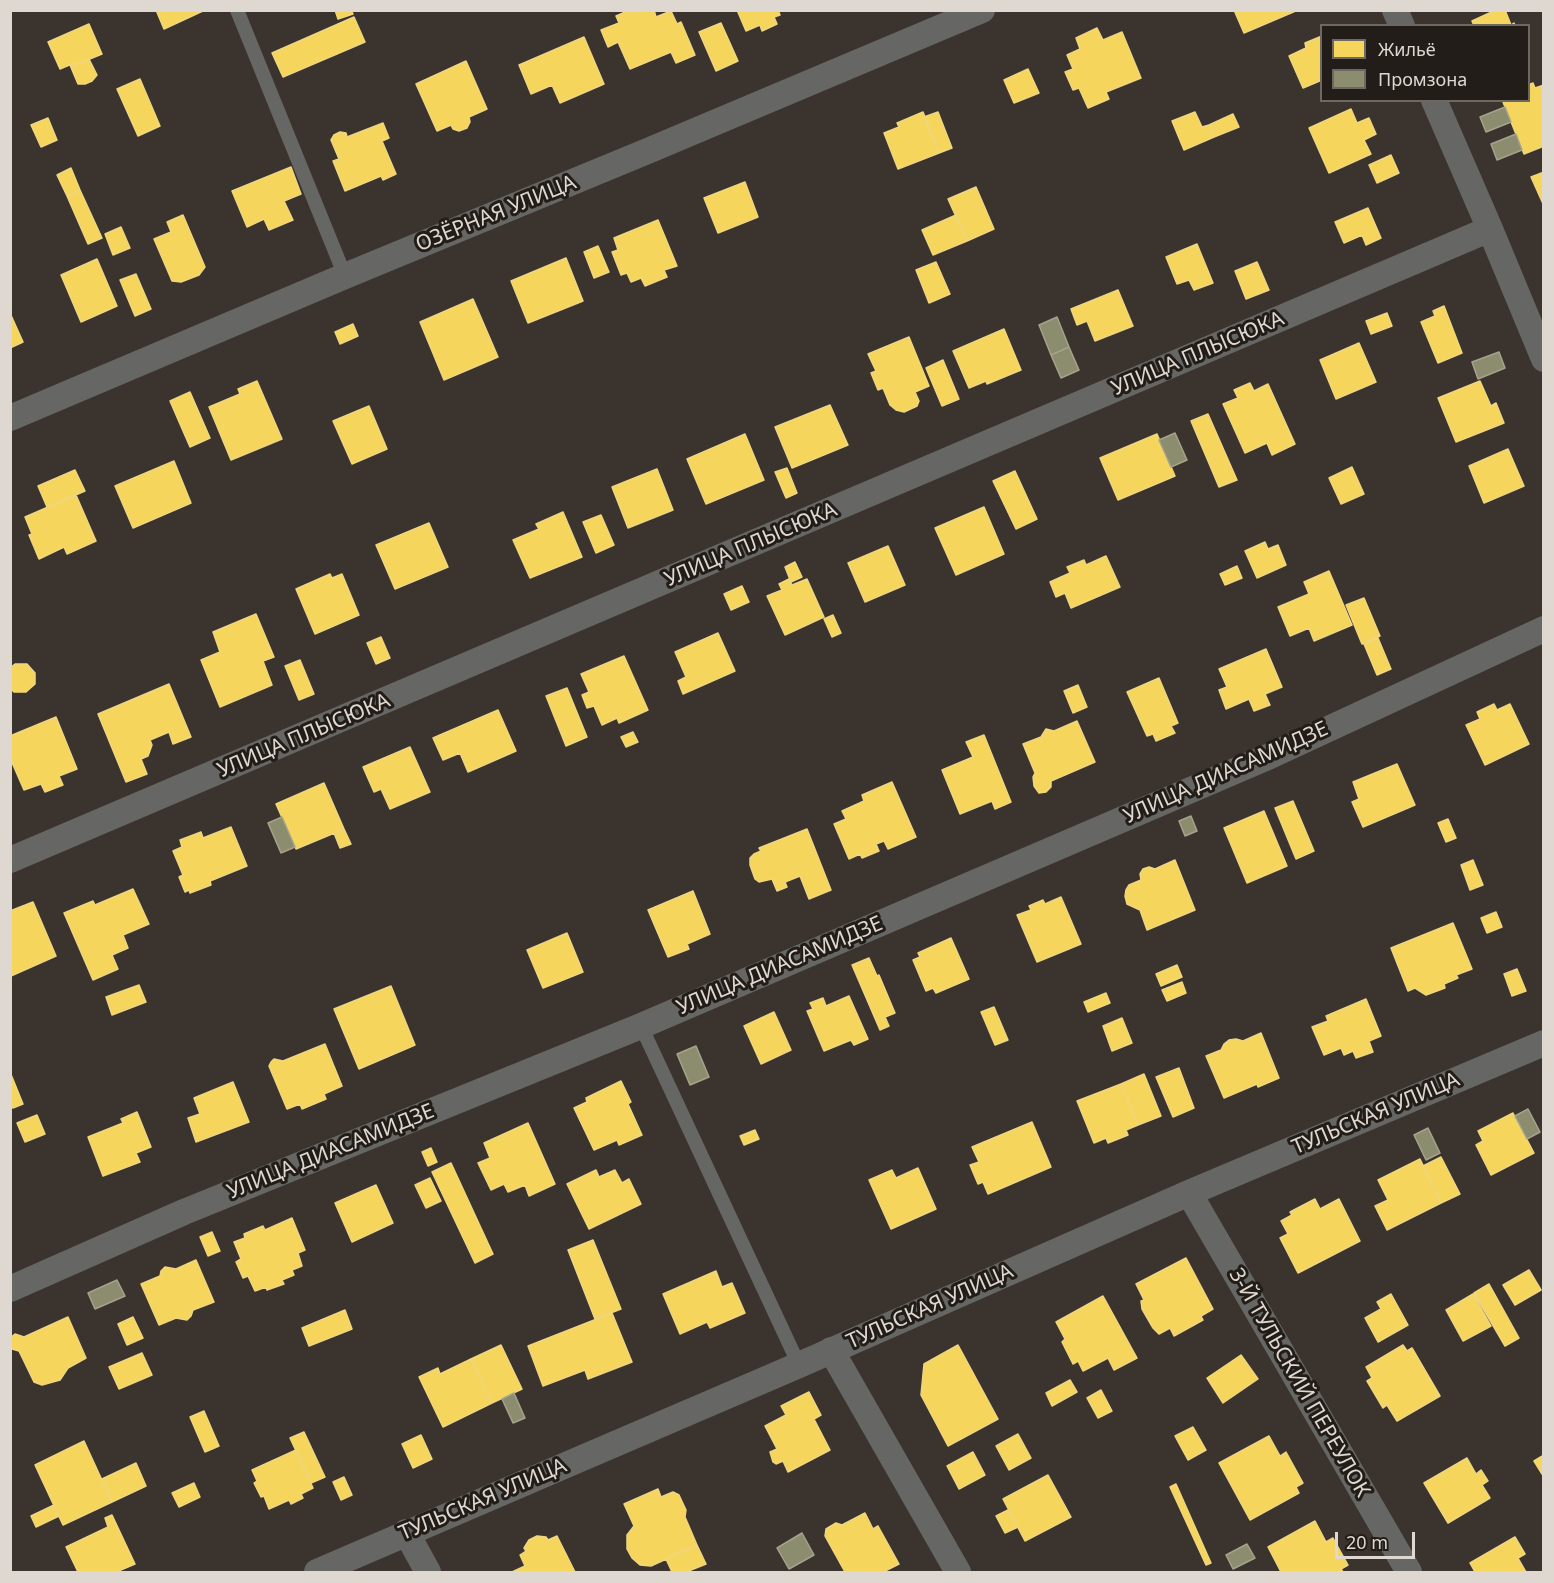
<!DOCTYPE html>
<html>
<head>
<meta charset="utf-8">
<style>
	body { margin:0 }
	#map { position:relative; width:1554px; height:1583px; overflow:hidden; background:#3b342e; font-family:"Noto Sans",sans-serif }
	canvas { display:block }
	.frame { position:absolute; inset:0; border:12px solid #dfd8d1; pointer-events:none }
	.legend { position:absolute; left:1320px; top:24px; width:210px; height:78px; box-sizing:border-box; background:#221d18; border:2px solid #6e6862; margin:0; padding:8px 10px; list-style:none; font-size:18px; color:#dfd8d1 }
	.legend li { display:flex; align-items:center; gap:12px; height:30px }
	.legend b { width:30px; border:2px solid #6e6862 }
	.scale { position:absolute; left:1335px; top:1532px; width:80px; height:27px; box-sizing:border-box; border:3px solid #dfd8d1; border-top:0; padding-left:8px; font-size:18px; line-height:21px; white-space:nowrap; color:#dfd8d1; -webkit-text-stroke:4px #221d18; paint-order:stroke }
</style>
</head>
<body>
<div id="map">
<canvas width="1554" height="1583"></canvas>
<div class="frame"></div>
<ul class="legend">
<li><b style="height:16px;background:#f6d55c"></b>Жильё</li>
<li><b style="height:16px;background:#8c8c6e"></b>Промзона</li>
</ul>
<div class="scale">20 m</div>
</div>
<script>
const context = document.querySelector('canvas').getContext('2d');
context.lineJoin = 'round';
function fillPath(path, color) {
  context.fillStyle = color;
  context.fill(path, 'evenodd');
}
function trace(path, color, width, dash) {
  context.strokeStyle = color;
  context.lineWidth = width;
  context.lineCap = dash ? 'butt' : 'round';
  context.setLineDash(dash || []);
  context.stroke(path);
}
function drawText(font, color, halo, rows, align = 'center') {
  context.font = font + ' "Noto Sans",sans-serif';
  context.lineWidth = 6;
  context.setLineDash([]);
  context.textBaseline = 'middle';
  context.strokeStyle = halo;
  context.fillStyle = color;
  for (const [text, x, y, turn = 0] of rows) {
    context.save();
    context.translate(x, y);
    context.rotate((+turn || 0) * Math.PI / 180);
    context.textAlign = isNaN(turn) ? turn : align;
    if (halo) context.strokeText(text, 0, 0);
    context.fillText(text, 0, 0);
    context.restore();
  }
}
const homes = new Path2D(`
	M156,10h49l-41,19z
	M335,10h16l2,4 -15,5z
	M630,10l3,3 7,-3h14l2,7 15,-6 6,13 4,-2 14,33 -19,8 -5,-11 -41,17 -12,-27 -10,5 -7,-17 18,-7 -3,-7z
	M737,10h41l2,5 -6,2 3,7 -15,7 -2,-6 -14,6z
	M1234,10h64l-54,23z
	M1496,10h9l6,15 3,-2 1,3h-41l-2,-5z
	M354,17l11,25 -82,35 -11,-24z
	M721,23l17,38 -22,10 -17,-39z
	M89,24l13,30 -27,11 -1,-2 -14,6 -12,-27z
	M1097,28l6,12 19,-8 19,46 -35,14 3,7 -21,9 -9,-20 -6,2 -8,-18 8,-3 -6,-14 13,-6 -4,-11z
	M1322,36v44l-19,8 -14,-32 17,-8 -1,-5z
	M584,37l20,47 -44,19 -8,-18 -21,9 -12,-29z
	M89,59l8,16 -5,6 -7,3h-7l-8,-19 4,-2 1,2z
	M466,61l21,48 -18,8 1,5 -3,6 -8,3 -6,-2 -2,-4 -14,6 -21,-47z
	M1028,69l11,24 -25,10 -10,-23z
	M140,79l20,47 -22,10 -21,-47z
	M1533,83l2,5 9,-3v61l-20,8 -21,-52 25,-2v-15z
	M1351,109l6,14 12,-5 7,16 -12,6 7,14 -42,19 -20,-45z
	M923,112l16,41 -41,16 -14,-36 15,-6 -2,-4z
	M938,112l14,36 -13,5 -15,-36z
	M1195,112l7,15 7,-2 5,12 -30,13 -12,-29z
	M1233,114l6,13 -25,10 -5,-12z
	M48,118l9,22 -16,7 -10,-22z
	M383,123l6,15 -7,3 14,33 -13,6 -2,-4 -36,15 -12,-30 6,-2 -8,-19 3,-5 6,-3 6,1 1,4z
	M1391,155l8,18 -22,10 -8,-18z
	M291,167l10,27 -17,7 9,19 -24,10 -5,-11 -17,8 -15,-36z
	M71,168l9,22 -13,6 -10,-21z
	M1544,172v34l-13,-29z
	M745,182l13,35 -40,16 -14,-35z
	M976,187l18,42 -27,12 -19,-42z
	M80,190l22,48 -14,6 -21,-48z
	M1368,208l13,30 -15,7 -4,-10 -18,8 -9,-21z
	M183,215l22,52 -6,8 -18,7 -9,-1 -18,-42 17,-7 -4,-10z
	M956,215l11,26 -34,14 -11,-25z
	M658,220l19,46 -13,4 3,7 -22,9 -4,-8 -10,4 -4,-9 -6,2 -9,-23 6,-2 -4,-12z
	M121,227l9,21 -17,7 -8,-21z
	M1197,244l16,39 -19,7 -5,-10 -12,4 -11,-27z
	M598,246l11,26 -15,6 -10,-26z
	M566,258l17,43 -55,22 -17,-42z
	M97,259l20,47 -36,16 -20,-47z
	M936,262l14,32 -21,9 -13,-33z
	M1257,262l12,28 -23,9 -11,-28z
	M136,274l15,35 -16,7 -15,-36z
	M1118,290l15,36 -38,15 -8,-20 -10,4 -6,-16z
	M473,299l25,58 -54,23 -24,-58z
	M1444,306l18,47 -24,10 -17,-41 14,-6 -2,-5z
	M10,313l13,29 -13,6z
	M1387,313l5,13 -21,8 -5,-13z
	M353,324l5,12 -18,8 -5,-12z
	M1004,329l17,41 -34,14 -1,-3 -17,7 -16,-37z
	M909,337l20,49 -14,6 4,9 -2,5 -13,6 -8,-2 -6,-5 -7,-17 -5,2 -7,-17 5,-2 -8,-17z
	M1359,343l17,39 -40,17 -16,-39z
	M943,360l16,39 -17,7 -16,-38z
	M257,381l25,58 -51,21 -22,-53 31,-13 -2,-5z
	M1480,381l11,25 5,-3 8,20 -48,19 -18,-44z
	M1250,383l4,8 14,-7 27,60 -23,11 -5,-12 -22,10 -22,-49 15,-6 -4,-8z
	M190,392l20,46 -20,9 -20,-46z
	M830,405l18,40 -56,23 -17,-41z
	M369,406l18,43 -35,15 -19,-43z
	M1208,414l29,66 -18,7 -28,-66z
	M745,434l19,46 -58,24 -19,-45z
	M1157,434l18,42 -57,24 -18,-42z
	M1508,449l16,37 -40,17 -15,-37z
	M174,461l17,42 -58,25 -18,-42z
	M1352,467l12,27 -23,10 -12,-26z
	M787,468l10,25 -11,5 -11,-26z
	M657,469l16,41 -45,18 -16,-41z
	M75,470l10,21 -38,16 -9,-21z
	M1015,471l22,48 -21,10 -23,-48z
	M76,495l20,46 -29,13 -3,-7 -25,12 -10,-24 3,-1 -7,-17z
	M984,507l20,47 -48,21 -21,-47z
	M563,512l19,45 -52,21 -17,-38 26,-11 -3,-5z
	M601,515l13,30 -18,8 -13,-31z
	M429,523l19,44 -53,22 -19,-44z
	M1265,542l3,7 10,-4 8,20 -29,13 -12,-27z
	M888,546l17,39 -40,17 -17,-39z
	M1106,556l14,31 -49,21 -6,-15 -9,4 -6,-15 20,-9 -3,-6 17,-7 2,5z
	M795,562l7,15 -11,5 -6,-15z
	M1237,566l5,12 -17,7 -5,-11z
	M1329,571l23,54 -38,16 -5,-13 -19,8 -12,-29 31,-13 -5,-12z
	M330,574l2,4 10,-4 17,41 -44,19 -19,-45z
	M789,579l3,6 15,-6 17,38 -39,18 -18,-39 15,-6 -3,-6z
	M742,586l7,16 -18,8 -7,-16z
	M1364,598l16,38 -18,8 -16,-39z
	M256,614l18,43 -11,4 9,24 -52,22 -19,-47 19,-8 -7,-20z
	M833,615l8,18 -9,4 -8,-18z
	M718,633l17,38 -52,23 -5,-13 8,-4 -11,-25z
	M381,637l9,21 -14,6 -9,-21z
	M1378,638l13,31 -14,6 -13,-31z
	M1266,649l16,38 -17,7 5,11 -16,6 -5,-12 -23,10 -7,-19 8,-3 -8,-18z
	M624,656l24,54 -29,13 -2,-5 -15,7 -8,-19 -7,2 -5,-13 7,-3 -8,-18z
	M300,660l14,34 -15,6 -14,-34z
	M15,664h12l8,9v11l-9,8h-12l-4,-4v-20z
	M1159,678l19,45 -7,3 4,7 -19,8 -3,-7 -6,2 -20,-44z
	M169,684l22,53 -18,7 -4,-12 -19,8 2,5 -4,11 -7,3 6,15 -21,8 -28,-68z
	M1078,685l9,22 -14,6 -9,-22z
	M567,688l20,49 -21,9 -20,-50z
	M1494,704l3,6 13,-6 19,40 -44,21 -19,-40 14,-6 -3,-7z
	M498,710l18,41 -48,21 -8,-19 -17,7 -10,-22z
	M56,717l21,52 -18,7 4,9 -18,7 -4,-8 -17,6 -14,-32v-22z
	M1077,721l18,41 -44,19v6l-5,5 -7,1 -5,-7 -1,-9 2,-4 -12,-29 18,-7 5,-8 8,2z
	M633,732l5,10 -12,5 -5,-10z
	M984,735l27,67 -16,7 -3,-8 -32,13 -18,-44 31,-13 -7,-15z
	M410,747l20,45 -40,17 -9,-20 -7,3 -11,-25z
	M1397,764l18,41 -52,22 -11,-25 7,-3 -6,-17z
	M892,782l24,55 -28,12 -4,-8 -8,3 3,7 -17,7 -2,-4 -11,5 -15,-35 12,-5 -4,-8 22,-10 -2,-6z
	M324,783l20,46 -48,20 -20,-45z
	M1293,801l21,50 -18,8 -21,-51z
	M1264,811l23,55 -40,17 -23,-55z
	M1448,819l8,19 -10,4 -8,-19z
	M231,827l16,39 -37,15 1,4 -21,8 -1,-3 -4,2 -6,-15 4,-2 -10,-24 9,-4 -2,-7 21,-8 2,6z
	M344,829l7,15 -11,4 -6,-15z
	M807,829l24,61 -22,9 -9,-23 -15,6 2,5 -10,4 -5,-12 -13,3 -4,-3 -5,-14v-7l4,-4 7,-3 -2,-3z
	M1175,860l20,50 -48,20 -7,-20 -13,-6 -2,-8 1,-6 3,-5 12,-5 -1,-6 3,-5 6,-2 6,2z
	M1473,860l10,25 -13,5 -9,-25z
	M133,889l16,35 -26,11 5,13 -16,7 6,14 -25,11 -29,-67 29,-12 2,4z
	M693,891l17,43 -23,10 2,5 -21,8 -20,-47z
	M1061,897l20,47 -44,18 -20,-47 14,-5 -2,-4 14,-6 2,4z
	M33,902l23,54 -45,20 -1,-65z
	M1496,912l6,15 -15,6 -6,-15z
	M1453,923l19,46 -16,6 2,3 -14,6 1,4 -19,7 -11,-7 -7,3 -17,-43z
	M567,933l16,39 -40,16 -16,-38z
	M951,938l18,41 -33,14 -3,-5 -7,3 -13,-31 7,-3 -2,-4z
	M869,958l8,18 2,-1 16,38 -10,4 4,9 -9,4 -28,-65z
	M1177,965l5,12 -21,9 -5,-12z
	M1517,969l9,22 -14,5 -8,-22z
	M1182,982l4,11 -19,8 -5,-11z
	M139,985l7,17 -34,13 -6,-18z
	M391,986l24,59 -56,24 -25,-60z
	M1106,993l4,10 -22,9 -4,-10z
	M849,996l19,43 -14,6 -3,-5 -27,11 -17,-40 6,-2 -3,-6 13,-5 3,8z
	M1366,999l15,37 -12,5 4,11 -17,6 -3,-7 -9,4 -3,-7 -17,7 -12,-28 16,-6 -2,-5z
	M994,1007l14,33 -13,5 -14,-33z
	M774,1012l17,38 -30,14 -17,-38z
	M1122,1018l10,25 -20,8 -9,-25z
	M1261,1033l18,45 -21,9 -1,-3 -33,14 -18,-42 15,-6 3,-6 5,-4 7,-1 7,2z
	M325,1044l17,42 -18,8 2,5 -24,10 -2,-5 -13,5 -18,-43 2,-4 3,-3 9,2z
	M1179,1068l15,40 -21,9 -17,-40z
	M10,1072l13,32 -10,4 -3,-5z
	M1144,1074l17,42 -23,9 -17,-41z
	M621,1081l10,21 -3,2 14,31 -23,10 -2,-5 -23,10 -20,-42 13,-6 -1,-4z
	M233,1082l16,40 -53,20 -8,-24 12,-4 -6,-16z
	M1121,1084l17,41 -12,5 2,5 -20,8 -2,-5 -12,5 -17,-42z
	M137,1112l14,35 -15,6 4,9 -37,14 -15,-39 35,-14 -2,-4z
	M1513,1113l21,40 -43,22 -15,-30 7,-4 -5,-10z
	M37,1115l8,19 -20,8 -8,-19z
	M1032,1122l19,45 -63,27 -5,-12 -5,2 -8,-19 9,-3 -7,-15z
	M528,1123l27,61 -26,12 -4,-11 -17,7 -4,-8 -13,6 -13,-27 12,-5 -6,-15z
	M755,1130l4,9 -15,6 -4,-9z
	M431,1148l6,14 -9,4 -6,-14z
	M1441,1157l19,37 -19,9 -18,-37z
	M1420,1159l21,44 -54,27 -12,-24 13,-6 -10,-20z
	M451,1163l42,91 -18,9 -43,-91z
	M918,1168l18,41 -45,20 -22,-49 23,-10 4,8z
	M596,1170l3,7 16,-7 7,13 7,-4 12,25 -52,25 -22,-45z
	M430,1178l11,23 -15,7 -11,-23z
	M376,1185l17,38 -41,19 -17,-39z
	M1315,1199l5,10 19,-10 21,42 -62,32 -18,-35 8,-4 -7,-13 11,-6 -2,-3z
	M292,1218l13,32 -7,3 4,13 -10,4 2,5 -12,5 2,4 -17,6 -1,-3 -11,4 -7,-15 -5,2 -7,-16 5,-3 -7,-17 11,-4 -1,-4 19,-8 2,4z
	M212,1232l8,19 -12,5 -8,-19z
	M593,1240l28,69 -26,10 -27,-69z
	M1186,1258l27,51 -12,7 2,4 -29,16 -4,-8 -11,6 -6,-6 -11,-19 -1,-8 3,-1 -8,-16z
	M196,1260l18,42 -21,8 -2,6 -4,4 -11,-2 -17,7 -18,-41 19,-8 1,-5 4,-4 11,2z
	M1529,1270l12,20 -26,15 -12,-20z
	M716,1271l6,16 10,-4 13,30 -35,15 -3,-6 -27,12 -17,-40z
	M1489,1284l30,54 -14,8 -31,-53z
	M1391,1294l17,31 -30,17 -13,-24 16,-9 -4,-7z
	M1473,1294l18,32 -28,15 -17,-31z
	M1103,1296l34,62 -23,12 -6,-12 -25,13 -5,-10 -5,3 -11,-22 3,-3 -9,-17z
	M345,1310l7,19 -43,17 -7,-18z
	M612,1313l20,49 -44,17 -3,-9 -42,16 -15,-40z
	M68,1317l18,41 -18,10 -8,12 -18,5 -8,-3 -15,-31 -7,-2 -2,-2v-9l5,-4 9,3z
	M133,1317l10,21 -16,7 -9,-21z
	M501,1345l21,44 -30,14 -21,-44z
	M958,1345l40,74 -50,27 -27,-51 3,-31z
	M1403,1345l4,6 5,-3 28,48 -43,25 -10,-16 -4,3 -16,-27 5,-3 -6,-11z
	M142,1353l10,22 -33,14 -10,-22z
	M1241,1355l17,24 -35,24 -16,-25z
	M471,1359l21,44 -49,24 -24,-50 19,-9 2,6z
	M1070,1380l7,12 -25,14 -6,-13z
	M1101,1390l11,21 -14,7 -11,-20z
	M809,1392l12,23 -7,4 16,31 -42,22 -5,-11 -7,3 -3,-2 -3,-10 7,-3 -12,-23 21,-11 -5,-9z
	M204,1411l15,35 -14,6 -15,-35z
	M1193,1427l13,23 -18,10 -13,-24z
	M304,1432l21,45 -14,6 -21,-45z
	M1018,1434l13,24 -22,12 -13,-24z
	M421,1435l11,24 -19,9 -11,-24z
	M1269,1436l11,20 6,-4 17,31 -7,4 3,6 -49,27 -31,-57z
	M84,1441l28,61 -49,23 -28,-60z
	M296,1450l17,38 -12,6 2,4 -12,6 -2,-4 -20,9 -5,-13 -3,1 -7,-14 3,-2 -5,-11z
	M973,1452l12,23 -26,14 -12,-23z
	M1544,1455v18l-2,1 -8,-13z
	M1467,1458l9,16 5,-4 7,11 -6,4 8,13 -42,25 -24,-40z
	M136,1463l10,23 -34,16 -10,-23z
	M1048,1475l23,42 -46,24 -22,-42z
	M344,1477l8,18 -11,5 -8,-18z
	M194,1483l6,14 -21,10 -7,-14z
	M1176,1484l35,79 -5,2 -36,-78z
	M658,1489l3,8 12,-5 6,3 7,15 -1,7 12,28 -46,21 -11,-1 -8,-7 -5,-9v-14l7,-9 -10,-22z
	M54,1505l5,11 -23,11 -5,-11z
	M1008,1510l10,17 -13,6 -9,-17z
	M865,1513l8,16 5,-3 21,38 -16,8h-38l-20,-36 1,-7 10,-6 6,2z
	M112,1515l23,49 -19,8h-38l-12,-25 42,-20 -3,-9z
	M1315,1521l11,21 7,-4 15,27 -7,4 2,3h-62l-13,-25z
	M537,1536l9,1 2,3 9,-4 18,36h-63l13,-6 -5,-11 6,-4 -2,-3 5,-8z
	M1515,1537l10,17 -7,4 8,14h-51l-5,-9z
	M697,1545l9,19 -20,8h-14l-6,-13z`);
const industry = new Path2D(`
	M1505,107l6,15 -25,10 -6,-15z
	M1516,134l6,16 -25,10 -6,-16z
	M1057,317l12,30 -18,8 -12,-30z
	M1069,347l10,23 -18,8 -10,-23z
	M1499,352l6,16 -27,11 -6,-17z
	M1175,433l12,27 -16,7 -12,-27z
	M1191,816l6,15 -12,5 -6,-15z
	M282,817l13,30 -14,6 -13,-30z
	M696,1046l13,31 -19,8 -13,-31z
	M1528,1109l12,23 -13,7 -12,-23z
	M1428,1128l12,25 -14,7 -12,-25z
	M117,1280l8,16 -30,13 -7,-16z
	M514,1393l11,25 -12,5 -11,-24z
	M802,1533l12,22 -25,14 -12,-21z
	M1247,1544l8,14 -22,11 -7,-14z`);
const lane = new Path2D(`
	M237,10l108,266
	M641,1026l158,339`);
const street = new Path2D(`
	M1395,10l7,16
	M1434,100l56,129 54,130
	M10,418l335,-142 305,-126 332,-140
	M10,860l1480,-631
	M1189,1193l220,379
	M10,1289l174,-77 457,-186 629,-270 274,-127
	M831,1350l127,222
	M406,1532l22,40
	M317,1572l482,-207 390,-172 355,-150`);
const streetNames = [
	["ОЗЁРНАЯ УЛИЦА",496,214,-22],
	["УЛИЦА ПЛЫСЮКА",1198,354,-23],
	["УЛИЦА ПЛЫСЮКА",751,545,-23],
	["УЛИЦА ПЛЫСЮКА",304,736,-23],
	["УЛИЦА ДИАСАМИДЗЕ",1226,773,-24],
	["УЛИЦА ДИАСАМИДЗЕ",780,966,-23],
	["ТУЛЬСКАЯ УЛИЦА",1376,1114,-23],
	["УЛИЦА ДИАСАМИДЗЕ",331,1152,-22],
	["ТУЛЬСКАЯ УЛИЦА",930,1307,-24],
	["3-Й ТУЛЬСКИЙ ПЕРЕУЛОК",1299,1383,60],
	["ТУЛЬСКАЯ УЛИЦА",483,1500,-23]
];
fillPath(homes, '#f6d55c');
trace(homes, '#efd67f', 1.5);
fillPath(industry, '#8c8c6e');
trace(industry, '#a5a38c', 1.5);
trace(lane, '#666764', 14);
trace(street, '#666764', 26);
drawText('21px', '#dfd8d1', '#221d18', streetNames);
</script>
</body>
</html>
